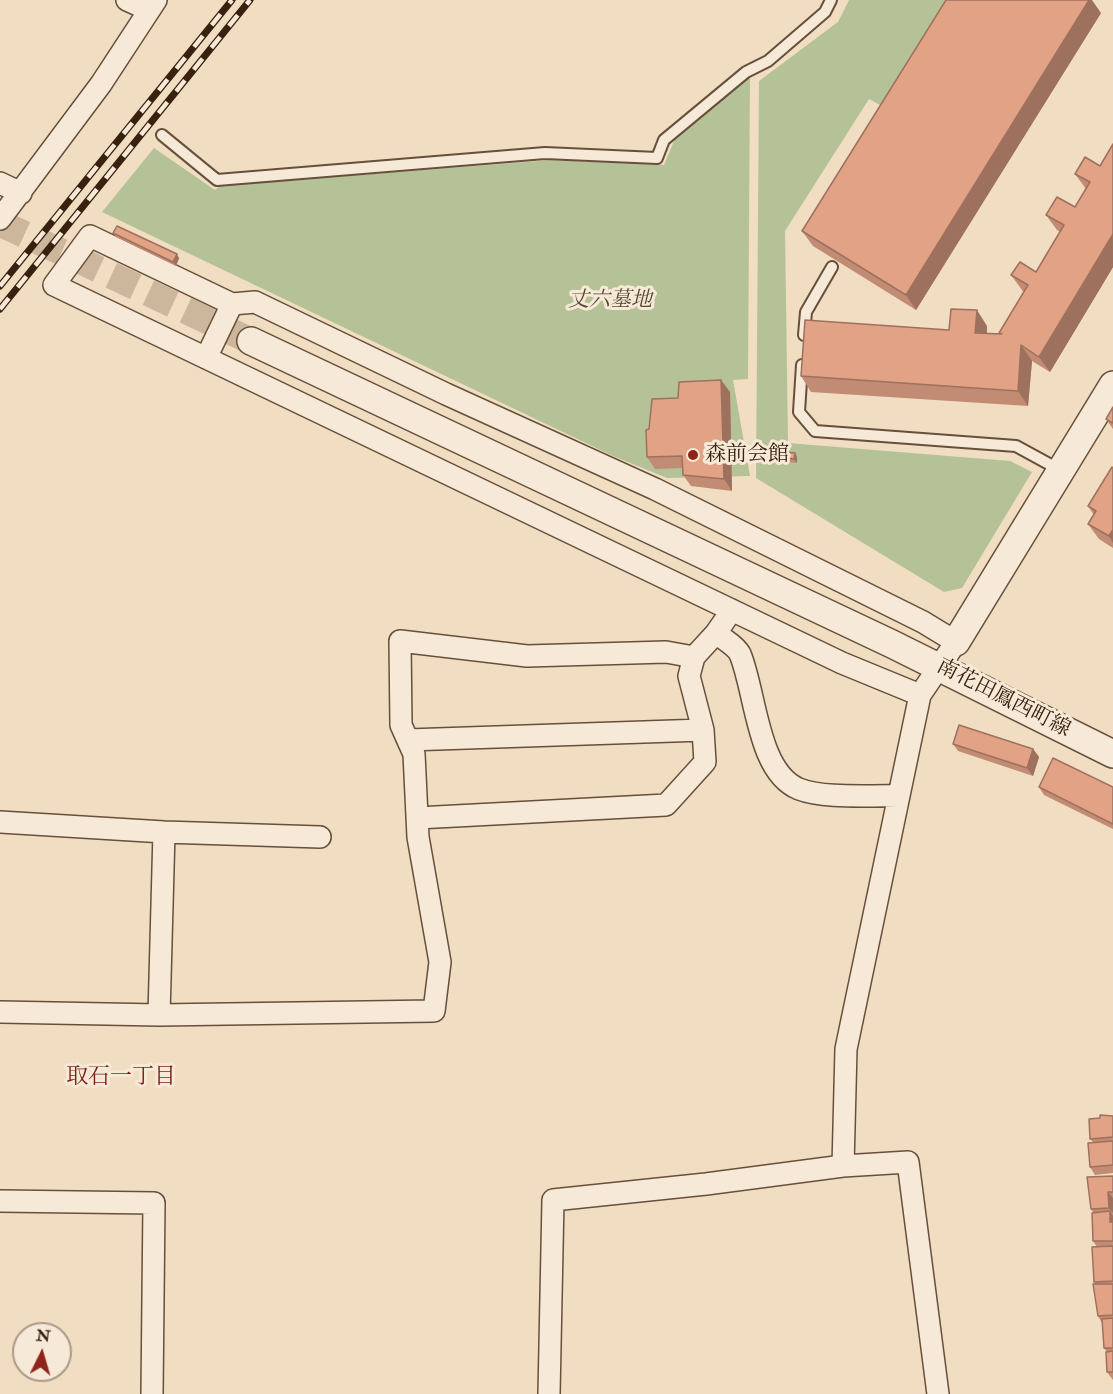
<!DOCTYPE html>
<html>
<head>
<meta charset="utf-8">
<style>
	body { margin:0 }
	#map { position:relative; width:1113px; height:1394px; overflow:hidden; background:#f1ddc1; font-family:"IM FELL Double Pica",serif }
	canvas { display:block }
	.north { position:absolute; left:12px; top:1322px; width:60px; height:60px; box-sizing:border-box; background:#f6e9d7; border:2px solid #aa9987; border-radius:50%; rotate:5deg; font-size:16px; font-weight:700; line-height:24px; text-align:center; color:#38210e }
	.north::after { content:''; display:block; margin:auto; width:21px; height:27px; background:#8f2418; clip-path:polygon(50% 0,100% 100%,50% 72%,0 100%) }
</style>
</head>
<body>
<div id="map">
<canvas width="1113" height="1394"></canvas>
<div class="north">N</div>
</div>
<script>
const context = document.querySelector('canvas').getContext('2d');
context.lineJoin = 'round';
function fillPath(path, color) {
  context.fillStyle = color;
  context.fill(path, 'evenodd');
}
function trace(path, color, width, dash) {
  context.strokeStyle = color;
  context.lineWidth = width;
  context.lineCap = dash ? 'butt' : 'round';
  context.setLineDash(dash || []);
  context.stroke(path);
}
function drawText(font, color, halo, rows, align = 'center') {
  context.font = font + ' "IM FELL Double Pica","Noto Serif JP",serif';
  context.lineWidth = 6;
  context.setLineDash([]);
  context.textBaseline = 'middle';
  context.strokeStyle = halo;
  context.fillStyle = color;
  for (const [text, x, y, turn = 0] of rows) {
    context.save();
    context.translate(x, y);
    context.rotate((+turn || 0) * Math.PI / 180);
    context.textAlign = isNaN(turn) ? turn : align;
    if (halo) context.strokeText(text, 0, 0);
    context.fillText(text, 0, 0);
    context.restore();
  }
}
const green = new Path2D(`
	M849,0h107l-67,110 -20,-11 -84,132 3,212 222,18 22,11 -70,116 -18,4 -188,-114 3,-397 79,-59z
	M750,76l-2,303 -15,1 17,96 -83,2 -54,-22 -511,-244 52,-64 61,42 5,-4 331,-26 113,5 10,-24z`);
const tertiaryTunnel = new Path2D(`
	M0,223l251,118`);
const service = new Path2D(`
	M162,135l55,45 328,-27 112,5 7,-18 82,-68 22,-11 57,-49 6,-12
	M804,335l2,-23 26,-45
	M802,365l-3,47 16,19 201,15 44,24`);
const minor = new Path2D(`
	M127,0l22,10
	M0,183l21,10
	M0,219l101,-135 55,-84
	M232,304l-142,-68 -36,49 788,378 78,32
	M206,358l26,-54 23,-2 191,92 209,95 268,133 33,20 -36,53 -74,354 -3,117
	M716,633c7,6 20,13 24,21 16,38 17,118 59,135 26,10 71,6 100,7
	M408,740l295,-10
	M417,818l249,-13 39,-43 -2,-32 -14,-54 5,-19 22,-24 16,-23
	M0,822l164,10 156,5
	M0,1012l159,3 275,-4 6,-49 -22,-125 -4,-83 -13,-29 -1,-84 127,15 139,-4 28,5
	M159,1015l5,-183
	M0,1201l154,2 -2,191
	M549,1394l4,-194 153,-16 137,-18 65,-4 30,232`);
const tertiary = new Path2D(`
	M251,341l641,303 221,110
	M956,642l157,-257`);
const rail = new Path2D(`
	M0,286l232,-286
	M0,309l250,-309`);
const wall = new Path2D(`
	M1101,13l-185,297 -103,-64 -11,-15z
	M1113,144v123l-63,105 -18,-11 -4,45 -217,-14 -10,-16 148,-46 38,-4v7l13,1 -1,-1 25,-41 -2,-2 -11,-15 25,-3 24,-40 -3,-2 -11,-15 29,-8 11,-18 -11,-15 25,-8z
	M113,233l66,25 -3,8 -60,-29z
	M721,380l9,12 2,99 -41,-5 -8,-11v-7l-28,1 -8,-12 2,-28z
	M1113,407v22l-7,-10z
	M797,457v6l-9,-1 -3,-4z
	M1113,468v80l-14,-9 -11,-15 6,-9 -6,-9z
	M953,744l80,5 6,8 -6,19 -75,-25z
	M1039,787h74v42l-69,-34z
	M1113,1116v57l-18,2 -5,-8 3,-25 -3,-3 10,-21z
	M1113,1176v204l-6,-8v-20l-3,-4 -2,-25 -4,-7 -3,-32 -1,-2 3,-35 -4,-6v-29l-2,-3z`);
const shadedWall = new Path2D(`
	M1089,0h3l9,13 -185,297 -10,-15z
	M1113,234v33l-63,105 -11,-15z
	M177,254l2,4 -3,8 -3,-4z
	M977,310l10,16 -1,22 -11,-15z
	M1021,345l11,16 -4,45 -10,-15z
	M721,380l9,12 2,99 -8,-12z
	M795,453l2,4v6l-3,-4z
	M1112,531l1,1v11l-4,-7z
	M1033,749l6,8 -6,19 -6,-8z
	M1108,1192l5,6v15l-4,-5z
	M1110,1211l3,5v10l-3,-4z`);
const building = new Path2D(`
	M946,0h143l-183,295 -104,-64z
	M1113,144v90l-74,123 -18,-12 -3,46 -217,-15 4,-56 144,10 2,-21 26,1 -2,23 27,1 -3,-1 29,-48 -17,-10 9,-13 16,10 28,-47 -18,-10 11,-18 18,10 15,-25 -15,-8 10,-17 15,9z
	M117,226l60,28 -4,8 -60,-29z
	M721,380l3,99 -41,-4 -1,-19 -35,1 -1,-27 3,-1 3,-30 26,-1 1,-16z
	M1113,407v16l-7,-4z
	M786,452l9,1 -1,6 -9,-1z
	M1112,467l1,1v63h-1l-3,5 -21,-12 8,-13 -8,-5z
	M959,725l74,24 -6,19 -74,-24z
	M1053,758l60,29v37l-74,-37z
	M1100,1115l13,1v21l-23,2 -1,-20 11,-1z
	M1113,1141v24l-23,2 -2,-24z
	M1113,1176v16h-5l1,16 -18,1 -4,-32z
	M1110,1211v11h3v19h-20l-1,-28z
	M1113,1246v35l-19,1 -2,-35z
	M1093,1284h20v31l-15,1z
	M1113,1318v30h-9l-2,-29z
	M1113,1351v21h-6l-1,-20z`);
const markers = [
	[693,455,6,"#8f2418"]
];
const parkNames = [
	["丈六墓地",610,301]
];
const poiNames = [
	["森前会館",705,455]
];
const streetNames = [
	["南花田鳳西町線",1003,699,27]
];
const neighbourhoodNames = [
	["取石一丁目",121,1078]
];
fillPath(green, '#b5c297');
trace(tertiaryTunnel, '#ccb79d', 27, [27, 14]);
trace(service, '#66503b', 14);
trace(minor, '#66503b', 24);
trace(tertiary, '#66503b', 30);
trace(service, '#f6e9d7', 10);
trace(minor, '#f6e9d7', 21);
trace(tertiary, '#f6e9d7', 27);
trace(rail, '#38210e', 7);
trace(rail, '#f6e9d7', 4.5, [14]);
fillPath(wall, '#c28b73');
fillPath(shadedWall, '#9e715e');
fillPath(building, '#e2a286');
trace(building, '#9e715e', 1.5);
for (const [x, y, r, color] of markers) {
  const dot = new Path2D();
  dot.arc(x, y, r, 0, 2 * Math.PI);
  context.fillStyle = color;
  context.fill(dot);
  trace(dot, '#f6e9d7', 2);
}
drawText('italic 21px', '#574930', '#f6e9d7', parkNames);
drawText('21px', '#38210e', '#f6e9d7', poiNames, 'left');
drawText('21px', '#38210e', '#f6e9d7', streetNames);
drawText('22px', '#7a1f14', '#f6e9d7', neighbourhoodNames);
</script>
</body>
</html>
